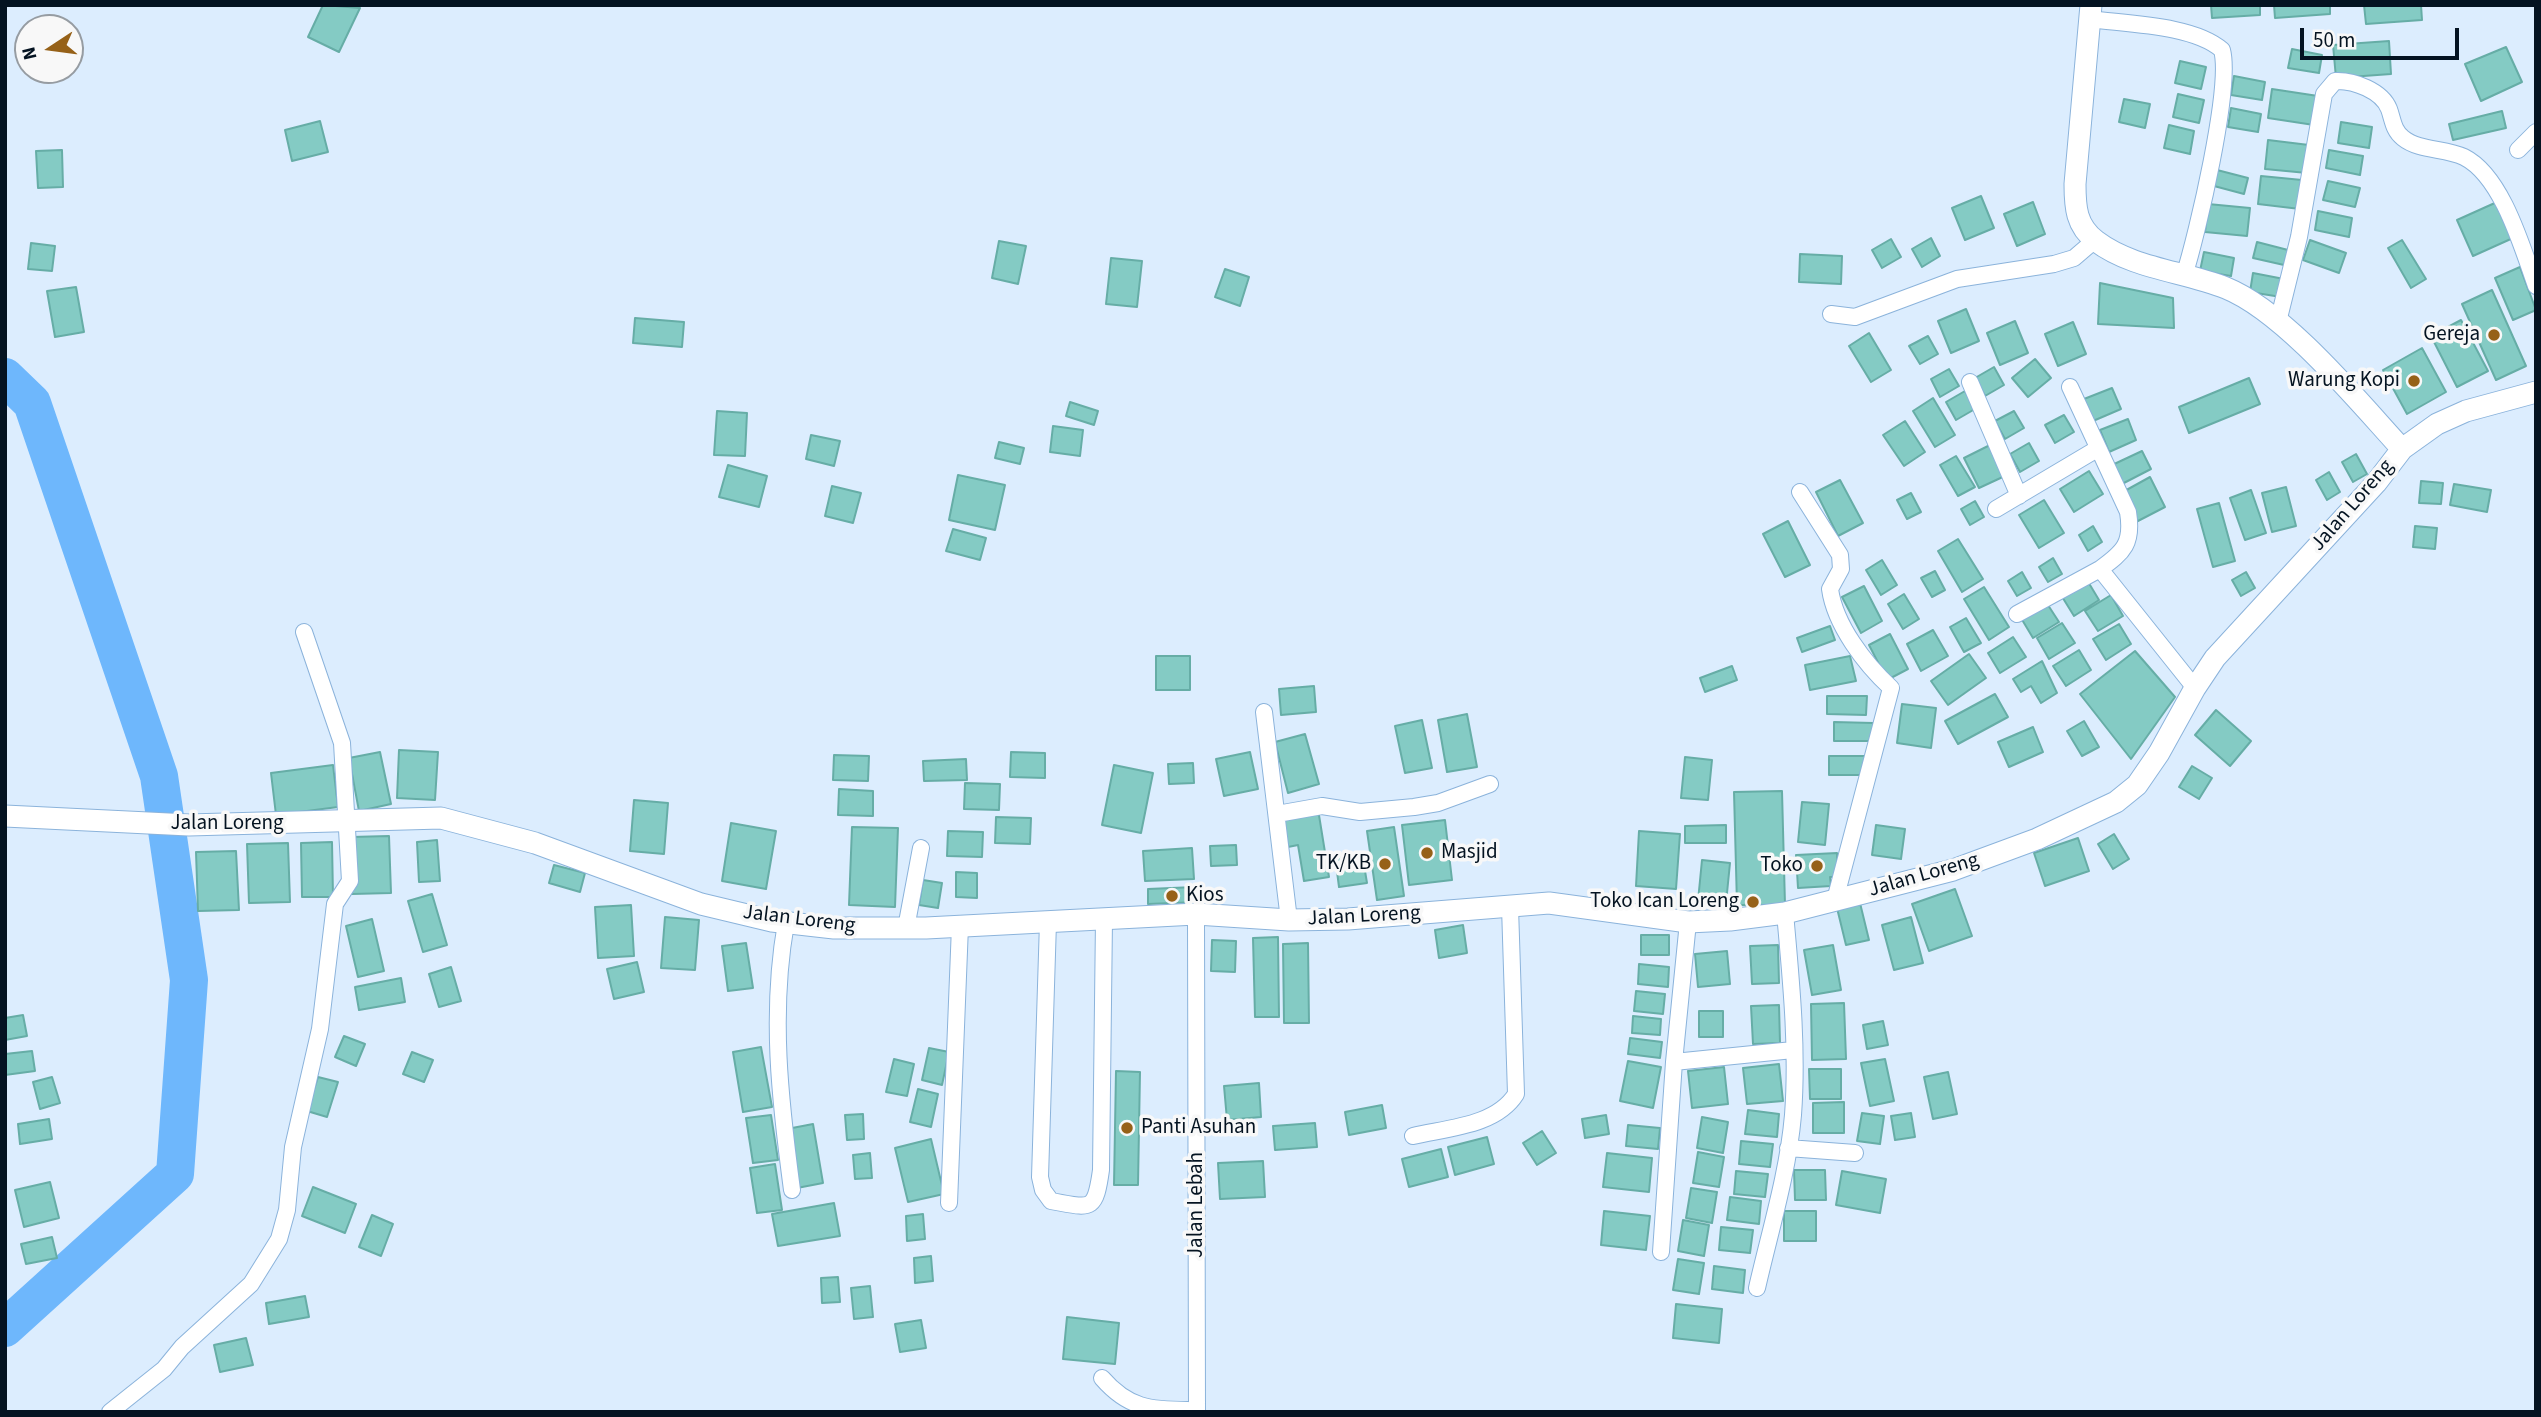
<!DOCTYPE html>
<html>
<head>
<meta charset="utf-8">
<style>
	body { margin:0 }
	#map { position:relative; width:2541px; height:1417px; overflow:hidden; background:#dcedfe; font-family:"Source Sans 3",sans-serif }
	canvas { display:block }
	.frame { position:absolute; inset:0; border:7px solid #041321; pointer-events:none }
	.north { position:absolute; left:14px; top:14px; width:70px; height:70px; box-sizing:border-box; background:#f8f8f8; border:2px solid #969ca2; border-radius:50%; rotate:257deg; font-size:19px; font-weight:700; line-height:28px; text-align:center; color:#041321 }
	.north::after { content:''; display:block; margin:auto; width:24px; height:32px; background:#966118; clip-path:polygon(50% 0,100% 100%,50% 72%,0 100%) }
	.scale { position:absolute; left:2300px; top:28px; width:159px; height:32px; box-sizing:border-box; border:4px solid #041321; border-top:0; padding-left:9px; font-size:21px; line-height:24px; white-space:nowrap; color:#041321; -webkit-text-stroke:5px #f8f8f8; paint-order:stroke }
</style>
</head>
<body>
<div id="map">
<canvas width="2541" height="1417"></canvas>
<div class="frame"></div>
<div class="north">N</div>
<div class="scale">50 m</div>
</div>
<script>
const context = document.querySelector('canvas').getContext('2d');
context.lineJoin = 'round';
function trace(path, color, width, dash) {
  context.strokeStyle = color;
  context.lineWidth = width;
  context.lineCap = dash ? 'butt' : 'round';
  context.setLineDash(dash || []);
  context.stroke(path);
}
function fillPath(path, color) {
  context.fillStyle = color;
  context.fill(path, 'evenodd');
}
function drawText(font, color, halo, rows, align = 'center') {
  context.font = font + ' "Source Sans 3",sans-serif';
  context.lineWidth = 7;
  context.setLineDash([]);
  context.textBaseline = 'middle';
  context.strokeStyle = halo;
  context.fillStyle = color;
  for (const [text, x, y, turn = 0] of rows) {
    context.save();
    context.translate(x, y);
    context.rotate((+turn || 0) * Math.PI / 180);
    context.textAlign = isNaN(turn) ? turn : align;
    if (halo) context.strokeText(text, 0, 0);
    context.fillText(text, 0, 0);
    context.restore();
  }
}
const river = new Path2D(`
	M5,377l27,26 127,373 30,204 -14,194 -170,154`);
const building = new Path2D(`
	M323,5l37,3 -21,44 -31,-15z
	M2211,5h49v10l-48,3z
	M2274,5h56v9l-55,4z
	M2364,5h57l1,15 -56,4z
	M2389,41l2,33 -55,4 -3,-33z
	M2506,47l16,35 -41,19 -16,-37z
	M2292,49l30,6 -3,18 -31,-5z
	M2180,61l26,6 -5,22 -26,-6z
	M2234,76l31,6 -3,18 -31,-5z
	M2272,89l46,7 -4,29 -46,-7z
	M2178,94l26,6 -5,23 -26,-6z
	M2124,99l26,5 -5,24 -26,-6z
	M2231,108l30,6 -3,18 -30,-5z
	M2502,111l4,17 -53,12 -4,-16z
	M320,121l8,31 -36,9 -7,-31z
	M2341,122l31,5 -3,21 -31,-5z
	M2169,125l25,6 -4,23 -26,-6z
	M2268,140l41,5 -2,28 -42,-4z
	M62,150l1,37 -25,1 -2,-37z
	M2329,150l34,6 -3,19 -34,-7z
	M2217,170l31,8 -4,16 -30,-8z
	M2261,176l41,4 -2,29 -42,-5z
	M2328,181l32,7 -5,19 -32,-7z
	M1981,196l13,32 -29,12 -13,-32z
	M2033,202l12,32 -28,12 -13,-32z
	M2497,202l16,36 -40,18 -16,-36z
	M2208,204l42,4 -3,28 -42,-4z
	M2318,211l34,7 -3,19 -34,-7z
	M1931,238l9,18 -18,11 -10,-18z
	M1891,239l10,18 -19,11 -10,-18z
	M2310,240l36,13 -7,20 -36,-13z
	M2402,240l24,39 -15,9 -23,-40z
	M999,241l27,5 -8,38 -26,-6z
	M2257,242l31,8 -4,15 -31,-7z
	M31,243l24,3 -3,25 -24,-2z
	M2204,252l30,6 -3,18 -31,-5z
	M1800,254l42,2 -1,28 -42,-2z
	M1111,258l31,3 -5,46 -31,-3z
	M2520,267l16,43 -23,10 -18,-42z
	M1225,269l24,8 -9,29 -25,-9z
	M2253,273l31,6 -3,18 -31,-5z
	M2100,283l73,15 1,30 -76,-4z
	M76,287l8,45 -29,5 -8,-46z
	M2492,290l34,76 -30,14 -34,-76z
	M1966,309l13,32 -28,12 -13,-32z
	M635,318l49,4 -2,25 -49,-4z
	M2461,320l27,51 -31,16 -26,-51z
	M2015,321l13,32 -28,12 -13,-32z
	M2073,322l13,32 -28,12 -13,-32z
	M1869,333l22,37 -20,12 -22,-36z
	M1928,336l10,18 -18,10 -11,-18z
	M2422,348l24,44 -39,22 -24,-44z
	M2035,359l16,19 -23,19 -16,-19z
	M1994,367l10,18 -19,11 -10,-18z
	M1949,369l10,17 -19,11 -9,-18z
	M2249,378l11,26 -71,29 -10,-26z
	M2112,388l9,21 -28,12 -9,-22z
	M1965,391l10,18 -19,11 -10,-18z
	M1933,398l22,37 -20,12 -22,-36z
	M1070,402l28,9 -4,14 -28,-9z
	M717,411l30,2 -2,43 -31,-1z
	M2014,411l10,17 -19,11 -10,-18z
	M2064,415l10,17 -19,11 -10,-18z
	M2128,419l8,21 -27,12 -9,-22z
	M1905,421l20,31 -21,14 -21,-31z
	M1053,426l30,4 -3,26 -30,-4z
	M811,435l29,6 -6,25 -28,-7z
	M999,442l25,6 -4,16 -25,-6z
	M2029,443l10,18 -19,11 -10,-18z
	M1992,444l15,31 -28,13 -15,-30z
	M2142,451l9,18 -31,16 -10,-19z
	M2356,454l11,20 -14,8 -11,-20z
	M1956,456l19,31 -17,9 -18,-31z
	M728,465l39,11 -8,31 -40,-10z
	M2089,471l14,23 -29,18 -14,-23z
	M2329,472l11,20 -13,8 -11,-20z
	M958,475l47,10 -10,45 -46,-10z
	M2150,477l15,30 -29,15 -15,-29z
	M1840,480l23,43 -25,13 -22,-44z
	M2421,481l22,2 -2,21 -22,-1z
	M2454,484l37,6 -4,22 -37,-7z
	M832,486l29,7 -8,30 -28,-7z
	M2286,487l10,39 -24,6 -10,-39z
	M2251,490l15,43 -21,7 -15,-42z
	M1911,493l10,19 -14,7 -10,-19z
	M2044,500l20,33 -25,15 -20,-33z
	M1975,501l9,16 -14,8 -9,-16z
	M2219,503l16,58 -22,6 -16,-58z
	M1788,521l22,44 -25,12 -22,-43z
	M2093,526l9,16 -14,9 -9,-16z
	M2415,526l22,2 -2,21 -22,-2z
	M953,529l33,9 -6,22 -34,-9z
	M1958,539l25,40 -21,13 -24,-41z
	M2053,558l9,16 -14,8 -9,-15z
	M1882,560l15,25 -16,10 -15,-25z
	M1935,571l10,19 -13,7 -11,-19z
	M2022,572l9,16 -14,8 -9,-15z
	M2246,572l9,16 -14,8 -9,-16z
	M2087,580l12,20 -25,16 -13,-21z
	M1864,586l18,35 -21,12 -19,-36z
	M1984,587l25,40 -20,13 -25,-41z
	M1904,594l15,25 -16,10 -15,-25z
	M2111,595l12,21 -25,15 -13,-20z
	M2046,602l13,20 -26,16 -12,-20z
	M1966,618l15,25 -17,9 -14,-25z
	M2062,623l13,20 -26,16 -12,-21z
	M2119,624l12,20 -25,16 -13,-21z
	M1830,626l5,14 -33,12 -5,-14z
	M1933,630l15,26 -27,15 -14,-27z
	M1890,634l18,35 -21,11 -18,-35z
	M2013,637l13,20 -26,16 -12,-20z
	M2079,650l12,20 -25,16 -13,-20z
	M2135,651l40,46 -44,62 -51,-65z
	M1969,654l17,24 -38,27 -17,-24z
	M1156,656h34v34h-34z
	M1850,656l6,25 -46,9 -5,-25z
	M2042,661l15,32 -16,10 -10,-17 -10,6 -8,-13z
	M1732,666l5,14 -32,12 -5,-14z
	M1314,686l2,26 -35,3 -2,-26z
	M1995,694l13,23 -50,27 -13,-23z
	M1827,696h40l-1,19 -39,-1z
	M1902,704l34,4 -5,40 -34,-5z
	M2216,710l35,31 -21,25 -35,-31z
	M1467,714l10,53 -30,5 -9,-52z
	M1422,720l10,48 -27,5 -10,-47z
	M2084,721l15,26 -17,9 -15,-25z
	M1834,722l39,1v18h-39z
	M2033,727l10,25 -34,15 -11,-25z
	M1305,734l14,50 -31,9 -13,-51z
	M399,750l39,2 -3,48 -38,-2z
	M380,752l11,52 -32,7 -10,-53z
	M1011,752l34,1v25l-35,-1z
	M1250,752l8,37 -34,7 -8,-37z
	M834,755l35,1 -1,25 -35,-1z
	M1829,756h39v19h-39z
	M1685,757l27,3 -4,40 -27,-2z
	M966,759l1,21 -43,1 -1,-20z
	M1193,763l1,20 -25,1 -1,-20z
	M333,765l5,42 -62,8 -5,-42z
	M1114,765l39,8 -12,60 -39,-8z
	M2192,766l20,12 -13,21 -20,-12z
	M965,783l35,1 -1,26 -35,-1z
	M839,789l34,2v25l-35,-1z
	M1782,791l3,114h-48l-3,-113z
	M634,800l34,3 -4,51 -34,-3z
	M1802,802l27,2 -4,41 -27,-3z
	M1318,809l11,68 -25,4 -6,-36 -10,2 -5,-28z
	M996,817l35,1 -1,26 -35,-1z
	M1445,820l7,60 -43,5 -7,-60z
	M731,823l45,8 -10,58 -44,-8z
	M1726,825v18h-41v-17z
	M1876,825l29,4 -4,30 -29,-4z
	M852,827l46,1 -3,79 -46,-2z
	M1394,827l10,69 -27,4 -10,-69z
	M948,831l35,1 -1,25 -35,-1z
	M1639,831l41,3 -4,55 -40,-3z
	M2114,834l15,25 -16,10 -15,-25z
	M389,836l2,57 -39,1 -1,-57z
	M2078,838l11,33 -44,15 -11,-33z
	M437,840l3,41 -21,1 -2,-40z
	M332,842l1,55h-31l-1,-54z
	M288,843l2,59 -41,1 -2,-59z
	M1236,845l1,20 -26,1 -1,-20z
	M1192,848l2,31 -49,2 -2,-30z
	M236,851l3,59 -41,1 -2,-59z
	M1362,853l5,30 -28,4 -4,-31z
	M1837,853l1,24h-8l1,9 -33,2 -2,-33z
	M1702,860l28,3 -4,40 -28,-2z
	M554,865l31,8 -5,19 -31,-9z
	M956,872l21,1v25l-21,-1z
	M923,880l19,3 -4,25 -19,-3z
	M1195,887l1,15 -48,2v-15z
	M1955,889l17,47 -43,15 -17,-47z
	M432,894l15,51 -24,7 -15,-51z
	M1860,903l9,37 -23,5 -9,-37z
	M631,905l3,51 -36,2 -3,-51z
	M665,917l34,3 -4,50 -34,-2z
	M1911,917l12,46 -29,7 -12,-45z
	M372,919l12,52 -26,6 -12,-51z
	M1463,925l4,28 -28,5 -4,-28z
	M1641,935h28v20h-28z
	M1278,937l1,80h-24l-2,-79z
	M1212,940l24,1 -1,31 -24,-1z
	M746,943l7,45 -25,3 -6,-45z
	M1308,943l1,80h-25l-1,-79z
	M1778,945l1,38 -27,1 -2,-38z
	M1833,945l8,45 -29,5 -8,-45z
	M1727,951l3,33 -32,3 -3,-33z
	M637,962l7,30 -30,7 -7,-30z
	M1639,964l30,3 -1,20 -30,-3z
	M451,967l10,34 -22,6 -10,-33z
	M401,978l4,24 -46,8 -4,-23z
	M1636,991l29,3 -2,20 -29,-3z
	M1844,1003l2,56 -34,1 -1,-56z
	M1779,1005l1,38 -27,1 -2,-38z
	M1699,1011h24v26h-24z
	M23,1015l4,21 -22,4v-22z
	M1633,1016l28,3 -1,16 -28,-2z
	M1883,1021l5,24 -21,4 -4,-24z
	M344,1036l21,8 -9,22 -21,-9z
	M1630,1038l32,4 -2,16 -32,-4z
	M761,1047l11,60 -29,5 -10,-60z
	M929,1048l20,4 -7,33 -20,-5z
	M32,1051l3,20 -30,4v-21z
	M412,1052l21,8 -9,22 -21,-8z
	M894,1059l20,5 -7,32 -21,-4z
	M1885,1059l9,42 -24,5 -9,-43z
	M1628,1061l33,6 -8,41 -33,-7z
	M1779,1064l4,37 -36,3 -4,-36z
	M1724,1067l4,37 -36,4 -4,-37z
	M1809,1069h32v30h-31z
	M1116,1071l24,1 -2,113h-24z
	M1948,1072l9,42 -24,5 -9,-42z
	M52,1077l8,26 -20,6 -7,-27z
	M318,1077l20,5 -11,35 -20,-6z
	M1259,1083l2,34 -34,3 -3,-34z
	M918,1089l20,5 -7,33 -21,-5z
	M1844,1102v31h-31v-30z
	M1382,1105l4,23 -37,7 -4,-23z
	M1748,1110l31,4 -2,23 -32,-3z
	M1862,1113l22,3 -4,28 -23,-3z
	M1911,1113l4,24 -20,3 -4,-24z
	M863,1114l1,25 -17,1 -2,-25z
	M771,1115l7,45 -25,3 -7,-45z
	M1606,1115l3,19 -24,4 -3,-19z
	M1702,1117l26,5 -5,31 -26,-5z
	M49,1119l3,20 -32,5 -2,-20z
	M1315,1123l2,24 -42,3 -2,-24z
	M813,1124l10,59 -26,5 -10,-59z
	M1628,1125l32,3 -2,21 -32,-3z
	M1542,1131l14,22 -19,12 -14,-22z
	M1487,1137l7,27 -39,11 -7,-28z
	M931,1139l13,55 -36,8 -13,-54z
	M1741,1141l32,3 -3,23 -31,-3z
	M1441,1149l7,28 -39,10 -7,-28z
	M1698,1152l26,5 -5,30 -26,-4z
	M870,1153l2,25 -17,1 -2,-24z
	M1607,1153l45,5 -3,34 -46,-5z
	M1263,1161l2,36 -45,2 -2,-36z
	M775,1164l7,46 -25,3 -7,-45z
	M1794,1170h31l1,30h-31z
	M1736,1171l32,3 -3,23 -31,-3z
	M1842,1171l44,8 -6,34 -44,-8z
	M50,1182l9,36 -35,9 -9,-37z
	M313,1187l43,17 -11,29 -43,-17z
	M1691,1188l26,4 -5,31 -26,-5z
	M1730,1197l31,4 -2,23 -32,-4z
	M834,1203l6,33 -62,10 -6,-32z
	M1604,1211l46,5 -4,34 -45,-5z
	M1784,1211h32v30h-32z
	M923,1214l2,25 -18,2 -1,-25z
	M372,1215l21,9 -12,32 -22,-9z
	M1683,1220l26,5 -5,31 -26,-5z
	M1721,1227l32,3 -3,23 -31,-3z
	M52,1237l5,21 -31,6 -5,-20z
	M931,1256l2,25 -18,2 -1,-25z
	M1678,1259l26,4 -5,31 -26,-4z
	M1714,1266l31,4 -2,23 -31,-4z
	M838,1277l2,25 -18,1 -1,-25z
	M870,1286l3,31 -19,2 -3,-31z
	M305,1296l4,21 -40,7 -3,-21z
	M1676,1304l46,5 -3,34 -46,-5z
	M1067,1317l52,6 -4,41 -52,-5z
	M921,1320l5,28 -26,4 -5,-28z
	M246,1338l7,27 -33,7 -6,-27z`);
const minor = new Path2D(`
	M2090,19c37,5 104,6 132,31 10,37 -25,185 -38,226
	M2518,150l18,-18
	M1831,314l24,3 102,-38 97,-15 20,-6 21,-18
	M2278,322l21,-85 25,-143 11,-13c19,-1 47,10 54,28 4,11 4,21 14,29 16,13 42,10 61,19 38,19 58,90 72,129
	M1970,382l49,114
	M2070,387l58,125c5,31 -4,40 -28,57
	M1800,492l40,63 1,14 -11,20c5,36 35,75 61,99l-56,212
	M1996,509l101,-60
	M2017,614l83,-45 95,119
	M1264,712l25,208
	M1277,814l45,-8 38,6 54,-5 24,-4 52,-19
	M1196,914l1,498
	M1048,922l-8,255 3,13 8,11c40,7 44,12 50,-31l3,-251
	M786,923c-16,90 -6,177 6,267
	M906,928l15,-80
	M1674,1062l119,-12
	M1413,1136c34,-8 83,-10 103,-42l-6,-187
	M1788,1148l67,5
	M949,1203l11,-277
	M1661,1252l13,-190 14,-140
	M1757,1288c13,-57 31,-115 36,-173 5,-67 -2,-135 -8,-202
	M1102,1378c26,30 48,32 86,32
	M110,1412l54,-43 18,-22 69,-63 28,-45 8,-29 6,-63 27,-118 15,-125 15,-23 -8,-138 -38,-111`);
const tertiary = new Path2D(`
	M2091,5l-16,179c0,23 1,42 21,57 37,28 88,30 130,47 59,24 132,113 176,161
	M5,816l184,9 252,-7 94,25 166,61 71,17 62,7h92l270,-14 93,6 59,-1 201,-16 139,19 42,-2 55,-7 168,-43 84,-31 79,-37 21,-17 22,-32 36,-65 20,-30 161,-175 26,-34 35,-25 29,-13 70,-19`);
const markers = [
	[2494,335,7,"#966118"],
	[2414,381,7,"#966118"],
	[1427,853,7,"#966118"],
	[1385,864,7,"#966118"],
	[1817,866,7,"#966118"],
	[1172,896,7,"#966118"],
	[1753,902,7,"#966118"],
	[1127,1128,7,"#966118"]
];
const poiNames = [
	["Gereja",2480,335],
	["Warung Kopi",2400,381],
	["Masjid",1441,853,"left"],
	["TK/KB",1371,864],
	["Toko",1803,866],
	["Kios",1186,896,"left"],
	["Toko Ican Loreng",1739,902],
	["Panti Asuhan",1141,1128,"left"]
];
const streetNames = [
	["Jalan Loreng",2353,506,-49],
	["Jalan Loreng",227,824],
	["Jalan Loreng",1924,876,-16],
	["Jalan Loreng",1364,917,-3],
	["Jalan Loreng",799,920,7],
	["Jalan Lebah",1197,1205,-90]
];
trace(river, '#6eb7fc', 38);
fillPath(building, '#84cbc4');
trace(building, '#66ada6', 2);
trace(minor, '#8bb3db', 18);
trace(tertiary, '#8bb3db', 23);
trace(minor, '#fff', 16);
trace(tertiary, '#fff', 21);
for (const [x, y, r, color] of markers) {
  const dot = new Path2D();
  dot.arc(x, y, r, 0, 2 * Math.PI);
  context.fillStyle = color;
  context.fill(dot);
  trace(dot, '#f8f8f8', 2.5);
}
drawText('21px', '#041321', '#f8f8f8', poiNames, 'right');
drawText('21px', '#041321', '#f8f8f8', streetNames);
</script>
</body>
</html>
